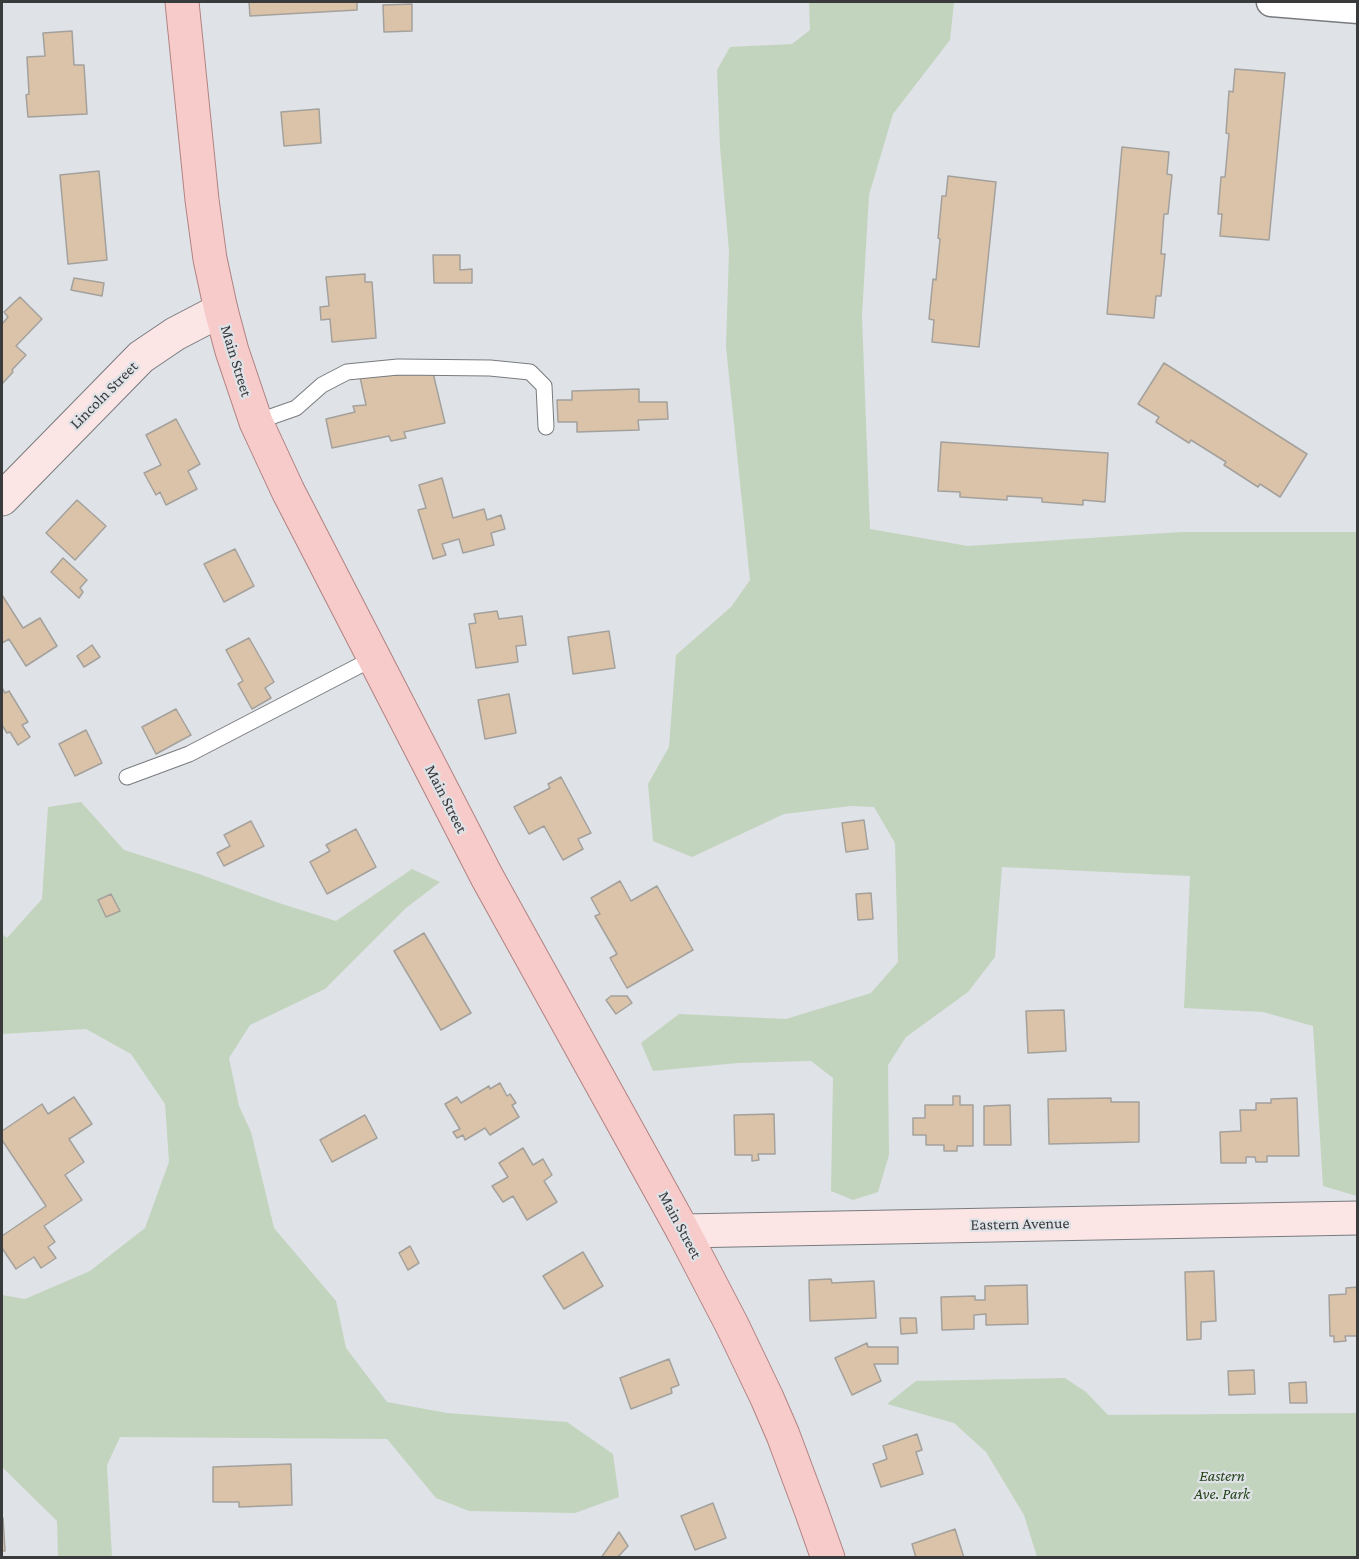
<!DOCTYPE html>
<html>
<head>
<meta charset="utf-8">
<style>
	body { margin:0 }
	#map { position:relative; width:1359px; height:1559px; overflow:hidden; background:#dfe2e6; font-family:"Crimson Pro",serif }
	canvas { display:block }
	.frame { position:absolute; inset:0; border:3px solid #393a3c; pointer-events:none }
</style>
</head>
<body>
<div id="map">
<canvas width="1359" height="1559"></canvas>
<div class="frame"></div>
</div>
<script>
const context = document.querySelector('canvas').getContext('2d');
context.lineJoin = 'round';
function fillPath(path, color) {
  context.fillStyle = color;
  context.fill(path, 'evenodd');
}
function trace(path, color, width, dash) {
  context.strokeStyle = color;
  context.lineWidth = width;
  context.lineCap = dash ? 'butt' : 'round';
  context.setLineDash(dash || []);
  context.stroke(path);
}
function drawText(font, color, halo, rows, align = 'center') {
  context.font = font + ' "Crimson Pro",serif';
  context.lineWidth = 4.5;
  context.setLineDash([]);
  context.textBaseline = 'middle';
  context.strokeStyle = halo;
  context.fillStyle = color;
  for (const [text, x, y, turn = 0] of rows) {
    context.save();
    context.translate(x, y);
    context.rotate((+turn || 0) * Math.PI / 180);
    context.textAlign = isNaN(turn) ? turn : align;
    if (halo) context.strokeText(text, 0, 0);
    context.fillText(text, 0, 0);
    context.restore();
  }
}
const green = new Path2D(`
	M809,2h145l-4,38 -57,74 -24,81 -7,121 8,213 98,17 213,-14h176v664l-34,-10 -10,-160 -50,-14 -79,-4 6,-132 -188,-9 -7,90 -27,35 -62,45 -18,28 1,90 -11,37 -25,8 -22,-9 2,-113 -22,-17 -73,2 -85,8 -12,-28 38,-29 107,5 85,-26 27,-31 -3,-119 -21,-36 -23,-1 -67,8 -92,43 -39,-16 -5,-57 21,-37 7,-92 55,-48 19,-27 -24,-233 3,-96 -9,-104 -3,-77 13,-23 62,-3 18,-14z
	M81,802l43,48 75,24 80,29 57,18 76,-52 28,13 -34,26 -81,81 -75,36 -21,33 10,48 12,26 23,96 62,73 10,47 41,54 60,11 120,9 46,32 6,43 -44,16 -106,-2 -33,-13 -49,-59 -267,-2 -13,28 5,92h-54l-1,-36 -55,-54v-172l23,4 65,-28 55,-43 24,-66 -4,-58 -34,-50 -45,-25 -84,5v-100l5,4 35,-39 6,-92z
	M1065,1378l21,14 22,23 249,-2v144h-320l-13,-42 -38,-63 -32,-29 -67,-19 29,-23z`);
const building = new Path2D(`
	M249,2h108v8l-107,6z
	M412,4v27l-28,1 -1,-27z
	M72,31l2,34h10l3,49 -59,3 -2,-22 3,-1 -2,-37 18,-1 -2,-23z
	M1235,69l50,4 -16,167 -49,-4 2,-22h-4l3,-37h4l4,-43 -3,-1 3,-42 4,1z
	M319,109l2,34 -37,3 -3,-34z
	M1122,147l47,5 -2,22 5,1 -4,39h-4l-3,40h4l-4,42h-5l-2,22 -47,-4z
	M99,171l8,89 -39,4 -8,-89z
	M948,176l48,6 -17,165 -47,-5 2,-22 -5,-1 4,-40 3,1 4,-41 -2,-1 4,-42h4z
	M433,255h27v15l12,-1v14h-38z
	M365,274v8h7l4,56 -44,4 -2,-23 -9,1 -1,-13 9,-1 -3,-29z
	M74,278l30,5 -2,13 -31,-6z
	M20,297l22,22 -26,27 10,9 -14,15 1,2 -11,12v-60l6,-7 -4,-5z
	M1164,363l143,91 -27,43 -20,-13 -2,3 -34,-22 2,-3 -35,-22 -2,3 -33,-21 3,-5 -21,-13z
	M433,373l12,50 -41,9 2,6 -15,3 -2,-5 -57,12 -6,-29 29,-7 -2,-6 13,-1 -6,-28z
	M639,389v13h28l1,17 -30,1 1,10 -62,2v-10h-19l-1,-22h15v-9z
	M176,419l24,45 -12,7 9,18 -31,16 -6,-13 -4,3 -12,-22 17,-8 -15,-30z
	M941,442l167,11 -3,49 -22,-2v5l-41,-3v-4l-35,-2v4l-47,-3v-5l-22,-1z
	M442,478l11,40 31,-9 3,11 14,-5 4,14 -14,4 3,12 -31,8 -4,-14 -17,5 4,11 -13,4 -15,-49 8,-2 -7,-23z
	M77,500l29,26 -31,34 -29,-27z
	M235,549l19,37 -30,16 -20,-38z
	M63,558l24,22 -7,8 3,4 -4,6 -28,-26z
	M2,595l21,33 17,-10 17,28 -31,20 -17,-27 -7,4z
	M497,611l2,8 23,-3 4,29 -10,1 2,16 -42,6 -7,-44 7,-1 -2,-9z
	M609,631l6,37 -42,6 -5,-37z
	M249,638l25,44 -9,6 6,10 -19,11 -14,-25 5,-3 -17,-31z
	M92,645l8,12 -16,10 -7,-11z
	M2,688l3,5 4,-2 19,31 -6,3 8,12 -12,8 -8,-13 -3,1 -5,-8z
	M509,694l7,39 -31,6 -7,-39z
	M176,709l15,26 -35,19 -14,-27z
	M86,730l16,33 -27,13 -16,-32z
	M561,777l30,56 -13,6 5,10 -20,11 -19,-34 -15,8 -15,-27 36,-19 -2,-4z
	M864,820l4,29 -22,3 -4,-29z
	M251,821l13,25 -40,20 -7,-13 13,-7 -6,-11z
	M356,829l20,38 -49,27 -17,-32 20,-11 -4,-6z
	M620,881l11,20 26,-15 36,64 -66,38 -17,-30 7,-4 -22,-38 5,-2 -9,-16z
	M871,893l2,26 -15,1 -2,-26z
	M111,894l9,17 -14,6 -8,-17z
	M424,933l47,80 -30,17 -47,-79z
	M611,996h16l5,7 -16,11 -10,-14z
	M1064,1010l2,41 -38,2 -2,-42z
	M500,1083l7,13 3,-2 6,9 -4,2 7,12 -29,18 -5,-7 -20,12 -2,-5 -6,3 -4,-6 7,-3 -15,-25 12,-7 4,6 28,-17 1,3z
	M953,1096h7v9h13v41h-16v5h-13v-6h-18v-10h-13v-17h12v-13h28z
	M74,1097l18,27 -23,15 15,23 -19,13 17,25 -38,26 11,16 -7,5 8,11 -15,10 -7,-11 -18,12 -14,-21v-12l44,-30 -44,-66v-9l40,-27 6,10z
	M1111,1098v4h28v40l-90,2 -1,-45z
	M1297,1098l2,58h-32v6h-11l-1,-5h-9v6h-25l-1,-31 21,-1 -1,-21h16v-7h15v-4z
	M1010,1105l1,40h-27v-39z
	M774,1114l1,40h-17l1,6 -7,1v-6h-17l-1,-40z
	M365,1115l12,23 -45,24 -12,-22z
	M523,1148l10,17 10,-6 9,16 -8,6 13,21 -30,18 -14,-24 -10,6 -11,-16 16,-9 -9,-14z
	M410,1246l9,17 -11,7 -9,-17z
	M583,1252l20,34 -39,23 -21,-33z
	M1214,1271l2,50 -15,1v17l-14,1 -2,-68z
	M831,1279l1,4 42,-2 2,37 -66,3 -1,-41z
	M1027,1285l1,39 -42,1v-11l-12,1v14l-32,1 -1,-33 34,-1v4h10v-14z
	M1358,1287v49h-13l1,5 -12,1v-6h-4l-1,-41 17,-1v-6z
	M900,1318h16l1,15 -16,1z
	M867,1343l1,4h30v17h-24l7,17 -29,14 -17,-37z
	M669,1359l10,26 -8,3 1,5 -41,16 -11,-31z
	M1254,1370l1,24 -26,1 -1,-24z
	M1306,1382l1,21h-17l-1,-20z
	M917,1434l5,16 -6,2 7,22 -42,13 -8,-23 14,-5 -4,-13z
	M291,1464l1,41 -53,2v-5h-26v-35z
	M713,1503l13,35 -31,12 -14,-34z
	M2,1518h1l2,33h-3z
	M955,1529l9,29h-48l-4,-14z
	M619,1532l9,14 -11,12h-16z`);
const lane = new Path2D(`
	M256,422l40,-14 26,-23 25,-13 51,-5 92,1 40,4 14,14 2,41
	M127,777l62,-23 185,-96`);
const street = new Path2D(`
	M1271,2l87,7`);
const secondary = new Path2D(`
	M2,499l139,-142 34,-23 46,-24
	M683,1231l675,-13`);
const primary = new Path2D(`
	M182,2l20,198 8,59 11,51 11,41 24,71 32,69 199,386 196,354 49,94 35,73 16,37 28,75 17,48`);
const streetNames = [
	["Main Street",236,361,73],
	["Lincoln Street",104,395,-45],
	["Main Street",446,799,63],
	["Eastern Avenue",1020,1224,-1],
	["Main Street",680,1225,62]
];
const parkNames = [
	["Eastern",1222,1476],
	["Ave. Park",1222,1494]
];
fillPath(green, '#c3d4be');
fillPath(building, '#dac3a9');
trace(building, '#a4a19d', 1.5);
trace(lane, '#797b7f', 17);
trace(street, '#797b7f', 31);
trace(secondary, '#797b7f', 35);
trace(primary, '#b18282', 35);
trace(lane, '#fff', 15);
trace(street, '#fff', 28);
trace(secondary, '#fbe5e5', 33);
trace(primary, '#f7cbca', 33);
drawText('16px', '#393a3c', '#dfe2e6', streetNames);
drawText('italic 16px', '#26441c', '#dfe2e6', parkNames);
</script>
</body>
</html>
